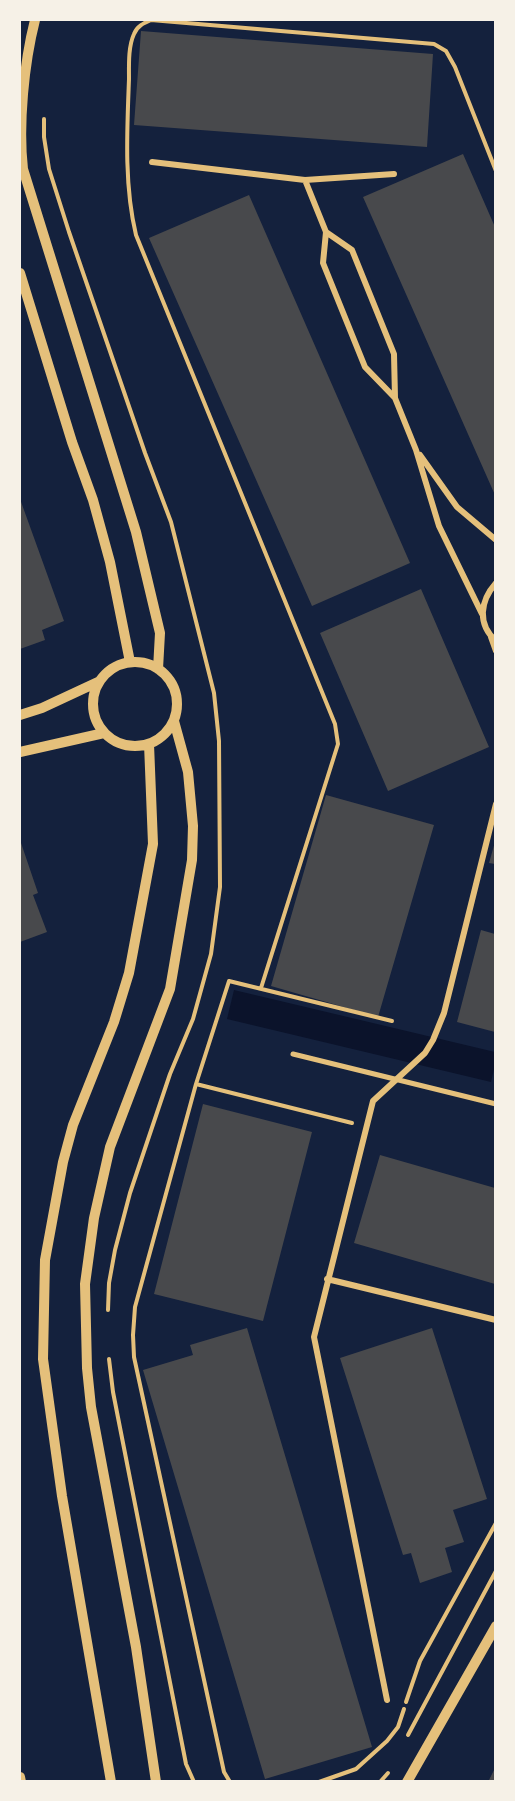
<!DOCTYPE html>
<html>
<head>
<meta charset="utf-8">
<style>
	body { margin:0 }
	#map { position:relative; width:515px; height:1801px; overflow:hidden; background:#14213d; font-family:"Fira Sans Condensed",sans-serif }
	canvas { display:block }
	.frame { position:absolute; inset:0; border:21px solid #f6f1e7; pointer-events:none }
</style>
</head>
<body>
<div id="map">
<canvas width="515" height="1801"></canvas>
<div class="frame"></div>
</div>
<script>
const context = document.querySelector('canvas').getContext('2d');
context.lineJoin = 'round';
function fillPath(path, color) {
  context.fillStyle = color;
  context.fill(path, 'evenodd');
}
function trace(path, color, width, dash) {
  context.strokeStyle = color;
  context.lineWidth = width;
  context.lineCap = dash ? 'butt' : 'round';
  context.setLineDash(dash || []);
  context.stroke(path);
}
const water = new Path2D(`
	M234,990l261,62v13l-4,17 -264,-63z`);
const building = new Path2D(`
	M141,31l292,23 -6,93 -293,-22z
	M463,154l32,73v268l-132,-298z
	M249,195l161,368 -98,43 -163,-368z
	M20,499l44,122 -22,9 3,10 -25,9z
	M421,589l68,158 -101,44 -68,-158z
	M326,795l108,30 -56,192 -107,-31z
	M20,840l18,53 -5,2 14,37 -27,10z
	M495,842v22l-6,-1z
	M481,930l14,4v98l-38,-10z
	M203,1104l109,28 -49,189 -109,-27z
	M380,1155l115,33v96l-141,-41z
	M247,1328l125,419 -107,32 -122,-409 50,-15 -3,-10z
	M432,1328l55,171 -34,11 11,32 -19,6 7,24 -32,11 -9,-30 -8,2 -63,-197z
	M495,1768v14h-7z`);
const path = new Path2D(`
	M44,119v18l5,32 20,63 76,221 26,69 43,171 5,48 1,146 -9,67 -18,65 -23,55 -40,119 -15,57 -6,33 -1,27
	M261,988l77,-244 -3,-20 -199,-489c-12,-50 -9,-104 -7,-156 0,-13 -1,-32 5,-45 3,-8 10,-11 17,-14l283,24 12,7 9,16 41,104
	M196,1084l33,-103 163,40
	M109,1359l4,33 73,372 8,18
	M406,1702l14,-41 76,-138
	M408,1735l88,-164
	M230,1782l-6,-10 -90,-415 -1,-22 2,-28 61,-223 156,39
	M319,1782l37,-13 31,-28 11,-14 6,-18
	M380,1782l8,-9`);
const pedestrian = new Path2D(`
	M293,1054l203,50`);
const minor = new Path2D(`
	M152,162l153,18 89,-6
	M305,180l21,52 -3,31 42,104 30,31 -1,-44 -42,-104 -26,-18
	M395,398l21,52 23,76 43,88
	M420,455l37,52 39,33
	M496,583c-16,18 -19,41 0,58
	M491,637l5,14
	M327,1279l169,41
	M387,1700l-73,-363 59,-236 52,-48 8,-13 11,-27 52,-209`);
const tertiary = new Path2D(`
	M35,20c-11,43 -17,105 -12,149l113,363 24,101 -2,36
	M20,273l52,169 21,58 17,62 20,100
	M93 704a42 42 0 1 1 84 0a42 42 0 1 1-84 0Z
	M20,715l22,-7 58,-27
	M20,752l84,-19
	M20,1777l1,5
	M111,1782l-49,-286 -19,-137 2,-99 18,-98 10,-37 41,-103 15,-49 24,-129 -4,-100
	M156,1782l-20,-135 -45,-240 -4,-39 -2,-84 9,-66 16,-71 60,-158 22,-129 1,-34 -5,-54 -14,-51
	M407,1782l89,-156`);
fillPath(water, '#0b132b');
fillPath(building, '#48494c');
trace(path, '#e5c07b', 4);
trace(pedestrian, '#e5c07b', 5);
trace(minor, '#e5c07b', 6);
trace(tertiary, '#e5c07b', 10);
</script>
</body>
</html>
